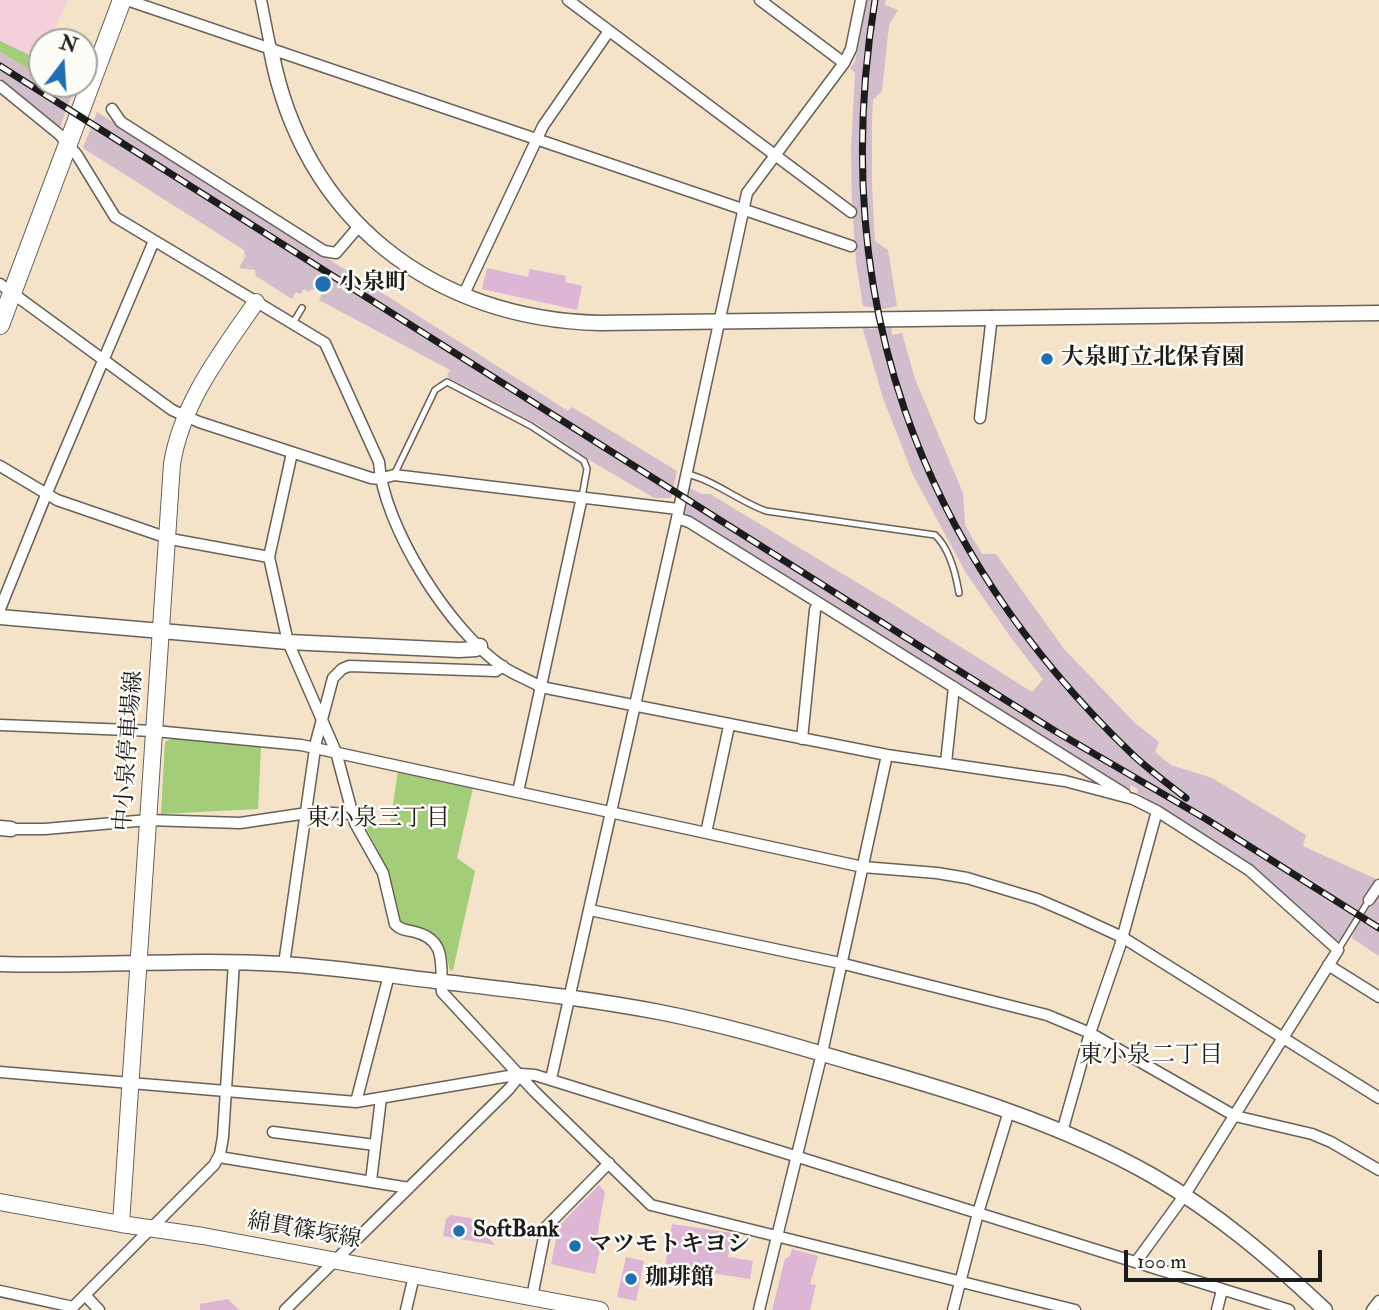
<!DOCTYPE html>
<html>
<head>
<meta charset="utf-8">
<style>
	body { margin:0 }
	#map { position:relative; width:1379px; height:1310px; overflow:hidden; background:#f4e2c9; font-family:"IM FELL Double Pica",serif }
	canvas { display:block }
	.north { position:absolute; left:28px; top:28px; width:70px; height:70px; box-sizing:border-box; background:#fdfcf7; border:2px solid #a3a29f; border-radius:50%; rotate:17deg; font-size:19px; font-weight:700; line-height:28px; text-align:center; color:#1c1c1c }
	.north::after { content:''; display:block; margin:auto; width:24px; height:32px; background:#1f6fb2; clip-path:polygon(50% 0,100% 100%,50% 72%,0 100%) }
	.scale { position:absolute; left:1124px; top:1250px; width:198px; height:32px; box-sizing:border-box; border:4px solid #1c1c1c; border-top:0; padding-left:9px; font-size:21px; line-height:24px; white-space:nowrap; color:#1c1c1c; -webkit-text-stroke:5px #fdfcf7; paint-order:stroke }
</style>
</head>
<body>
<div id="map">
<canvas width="1379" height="1310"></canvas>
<div class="north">N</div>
<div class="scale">100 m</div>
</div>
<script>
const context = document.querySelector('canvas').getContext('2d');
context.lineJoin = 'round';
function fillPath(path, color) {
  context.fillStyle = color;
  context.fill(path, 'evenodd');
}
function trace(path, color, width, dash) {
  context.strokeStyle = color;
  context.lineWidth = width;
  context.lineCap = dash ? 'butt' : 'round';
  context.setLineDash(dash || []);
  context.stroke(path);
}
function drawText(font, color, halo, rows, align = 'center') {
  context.font = font + ' "IM FELL Double Pica","Noto Serif JP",serif';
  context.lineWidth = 5;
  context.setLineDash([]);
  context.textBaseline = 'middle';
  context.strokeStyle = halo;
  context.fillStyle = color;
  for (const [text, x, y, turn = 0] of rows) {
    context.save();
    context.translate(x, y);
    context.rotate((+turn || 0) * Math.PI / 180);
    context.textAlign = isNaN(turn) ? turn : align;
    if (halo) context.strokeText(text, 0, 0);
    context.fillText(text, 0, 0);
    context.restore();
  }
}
const built = new Path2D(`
	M0,0h68l-13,28 -9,11 4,3h-8v19l-42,-20z`);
const industrial = new Path2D(`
	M867,0h19l-1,5 13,5 -9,15 -7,66 -9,9 -1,19v67l3,55 13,9 9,56 -14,3 -20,-3 -7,-44 -4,-58 -1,-55 4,-76 -5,-5 5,-6z
	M0,52l42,25v7h12l18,11 -12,32 -60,-49z
	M97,112l471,299 4,-4 105,64 -6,27h-17l-63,-37 -54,-37 -90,-47 3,-7 -131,-70 3,-6 -10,-5 -3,3 -5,-3 -4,5 -4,-2 -4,7 -36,-23 -1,-6 -16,-2 6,-11 -1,-7 -161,-102z
	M862,326l9,3 20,-3 1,9 10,-2 13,46 48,114 2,32 17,29h14l68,95 71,74 24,19 -4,10 16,13 41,13 94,57 -3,11 73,33 -13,27 -23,34 -5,1 -82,-75 -116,-73 1,-4 -7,-4 -2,5 -445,-277 6,-25 12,6h8l186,112 136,86 11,-13 -31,-40 -46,-66 -53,-98 -30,-77z
	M1379,894v62l-27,-18 2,-8z`);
const green = new Path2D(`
	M0,41l42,20v16l-42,-25z
	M172,738l89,9 -3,62 -97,5 4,-72z
	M398,771l75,17 -16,70 18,13 -22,99 -3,1c-6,-35 -15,-41 -49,-47l-14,-56 -23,-44h26z`);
const building = new Path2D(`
	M487,268l41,9 2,-8 36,7 -1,6 17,4 -5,24 -95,-21z
	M599,1185l6,7 -8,44 6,-2 -8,40 -44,-10 8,-38z
	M451,1215l20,3 24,27 -52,-9 3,-17z
	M672,1224l60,9 -4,24 25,4 -3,18 -85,-13z
	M792,1249l26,7 -8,28 6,1 -6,25h-38l13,-51 5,-3z
	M626,1257l18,4 -8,40 -19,-4z
	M228,1299l11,11h-39v-6z`);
const service = new Path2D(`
	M293,323l9,-15
	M687,474c29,7 51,27 79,37l169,24c14,13 21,40 24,58
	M394,475l41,-85 12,-8 84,44 53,35 3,8 -5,28
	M1338,950l31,-50`);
const minor = new Path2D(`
	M127,0l724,246
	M261,0l10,50
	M568,0l283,212
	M760,0l84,63
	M0,86l60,49 17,20 38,62 210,126 54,119c4,64 71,169 124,205 12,8 26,13 38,20l346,68 178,26 68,18 24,12 92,59 89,80 -154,246 -48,66
	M112,109l9,13 203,129 12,2 24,-28
	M0,284l172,126 27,12 172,56 9,1 14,-4 284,34
	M463,296l80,-170 66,-95
	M980,418l12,-102
	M292,453l-23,104 16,72 3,13 48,110 19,71 28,50 12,51c5,6 12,6 20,8 33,8 25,35 27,60l92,99 117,114 424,105
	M0,466l57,34 102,35 17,5 93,17
	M677,518l12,4 436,272
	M0,609l46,-114 108,-254
	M0,725l155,6 146,14 562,122 74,6 30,5 70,21 35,15 50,23 257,161
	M802,739l13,-129 3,-7
	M946,763l8,-76
	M518,792l64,-295
	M11,829h34l103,-9 92,3 74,-11 38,2
	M706,833l23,-107
	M1369,900l10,-15
	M590,910l250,53 207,52 43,18 145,83 77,18 19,8 48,28
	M284,964l32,-222 17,-64 9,-9 7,-3 147,5 7,-5
	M1328,965l51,32
	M0,1072l356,30 165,-28 14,1 754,235
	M551,1079l126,-561 70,-325 97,-130 7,-14 10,-49
	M356,1102l33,-127
	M273,1132l102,13
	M1062,1132l28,-99 30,-87 37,-135
	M219,1157l190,31
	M371,1181l10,-83
	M0,1291l73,16
	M85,1295l14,15
	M532,1297l14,-70 63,-64
	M70,1310l144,-145 6,-11 3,-17 11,-175
	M285,1310l224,-221 12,-15
	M406,1310l8,-34
	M759,1310l63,-257 65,-298
	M953,1310l25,-97 31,-102
	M1217,1310l5,-20
	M1372,1310l7,-9`);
const tertiary = new Path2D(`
	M271,50c31,168 161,269 329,273l779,-10
	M0,617l288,25 171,8 17,-1 4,-3
	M0,828l11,1
	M0,964c94,3 188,-6 282,0 51,3 103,11 154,17 75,9 149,17 223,31 67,13 133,33 198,52 102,29 203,59 296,112 64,37 119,84 172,134`);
const secondary = new Path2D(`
	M0,1202l121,22 82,12 397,74
	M121,1224l51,-760c10,-62 49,-111 84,-162`);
const primary = new Path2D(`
	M0,325l122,-325`);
const rail = new Path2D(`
	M875,0c-48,295 42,548 257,754 17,16 36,30 54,44
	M0,66l921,581 134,84 151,88 173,109`);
const markers = [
	[323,284,9,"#1f6fb2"],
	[1047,359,7,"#1f6fb2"],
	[459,1231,7,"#1f6fb2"],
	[575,1246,7,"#1f6fb2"],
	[631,1279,7,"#1f6fb2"]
];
const poiNames = [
	["小泉町",339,284],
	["大泉町立北保育園",1061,359],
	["SoftBank",473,1231],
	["マツモトキヨシ",589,1246],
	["珈琲館",645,1279]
];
const streetNames = [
	["中小泉停車場線",130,751,-86],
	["綿貫篠塚線",304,1232,10]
];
const neighbourhoodNames = [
	["東小泉三丁目",378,820],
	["東小泉二丁目",1151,1057]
];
fillPath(built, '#f5cfda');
fillPath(industrial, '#d1bdcb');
fillPath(green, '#a4cd79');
fillPath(building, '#ddb5d5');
trace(service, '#686159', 8);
trace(minor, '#686159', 13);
trace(tertiary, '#686159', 17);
trace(secondary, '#686159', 18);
trace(primary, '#686159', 20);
trace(service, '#fff', 5);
trace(minor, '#fff', 10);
trace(tertiary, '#fff', 14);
trace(secondary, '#fff', 16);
trace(primary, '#fff', 18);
trace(rail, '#1c1c1c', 7);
trace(rail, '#fdfcf7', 4.5, [13]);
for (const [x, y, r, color] of markers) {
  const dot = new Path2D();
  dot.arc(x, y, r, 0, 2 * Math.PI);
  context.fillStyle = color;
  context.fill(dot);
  trace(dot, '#fdfcf7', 2.5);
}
drawText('bold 23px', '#1c1c1c', '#fdfcf7', poiNames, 'left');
drawText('23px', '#1c1c1c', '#fdfcf7', streetNames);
drawText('24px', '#1c1c1c', '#fdfcf7', neighbourhoodNames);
</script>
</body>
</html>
